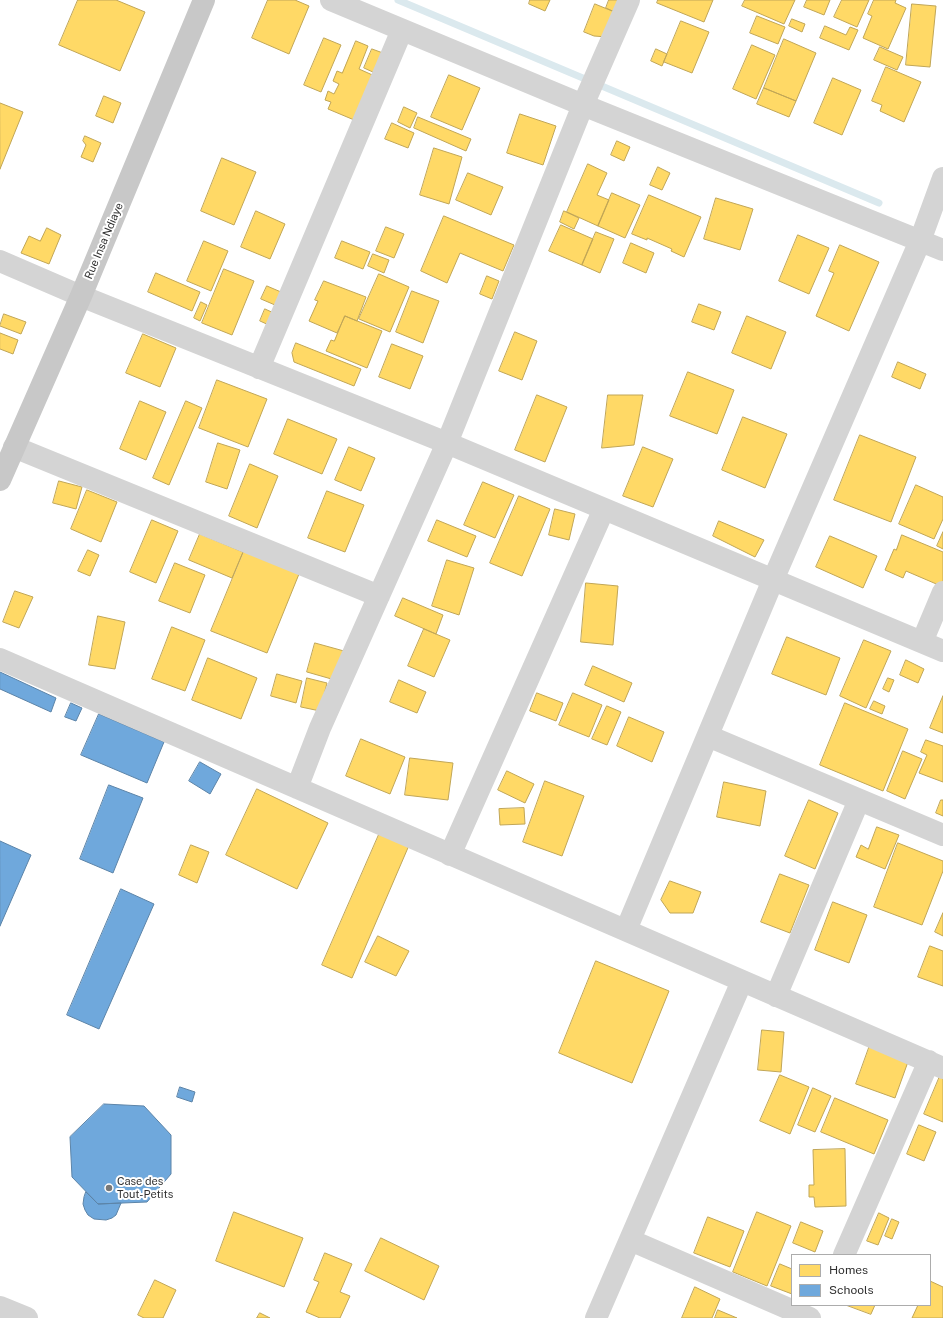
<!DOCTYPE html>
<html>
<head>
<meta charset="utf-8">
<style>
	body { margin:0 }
	#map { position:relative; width:943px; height:1318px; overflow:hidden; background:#fff; font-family:"Public Sans",sans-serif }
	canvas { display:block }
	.legend { position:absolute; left:791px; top:1254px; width:140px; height:52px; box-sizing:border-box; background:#fff; border:1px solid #acacac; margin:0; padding:5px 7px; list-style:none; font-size:12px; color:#303030 }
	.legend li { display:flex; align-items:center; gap:8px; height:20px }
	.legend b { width:20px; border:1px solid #acacac }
</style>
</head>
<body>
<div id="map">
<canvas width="943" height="1318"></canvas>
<ul class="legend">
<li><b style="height:11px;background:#ffd966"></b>Homes</li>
<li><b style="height:11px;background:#6fa8dc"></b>Schools</li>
</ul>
</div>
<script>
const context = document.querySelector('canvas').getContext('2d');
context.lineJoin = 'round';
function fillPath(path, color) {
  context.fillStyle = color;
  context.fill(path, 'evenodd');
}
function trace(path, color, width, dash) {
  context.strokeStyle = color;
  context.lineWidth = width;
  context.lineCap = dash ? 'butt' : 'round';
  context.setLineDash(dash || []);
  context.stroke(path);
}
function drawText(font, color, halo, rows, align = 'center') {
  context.font = font + ' "Public Sans",sans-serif';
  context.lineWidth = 4;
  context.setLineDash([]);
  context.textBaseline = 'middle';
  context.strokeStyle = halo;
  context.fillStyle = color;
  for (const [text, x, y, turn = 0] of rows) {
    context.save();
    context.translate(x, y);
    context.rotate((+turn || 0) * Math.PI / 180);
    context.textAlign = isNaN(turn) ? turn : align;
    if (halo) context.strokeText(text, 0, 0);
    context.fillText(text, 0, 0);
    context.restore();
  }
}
const homes = new Path2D(`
	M78,0h38l29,12 -25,59 -61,-26z
	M268,0h27l14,6 -20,48 -37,-16z
	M530,0h20l-5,11 -16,-7z
	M609,0h14l-6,13 -11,-5z
	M658,0h55l-9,22 -47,-19z
	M745,0h50l-11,24 -42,-18z
	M807,0h23l-6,15 -20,-8z
	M842,0h27l-12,27 -23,-10z
	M874,0h22l-1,3 11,5 -18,41 -25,-11 9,-22 -4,-2z
	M595,4l22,9 -10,24 -13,-1 -10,-4z
	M912,4l24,2 -6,61 -24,-2z
	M757,16l28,11 -7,17 -28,-11z
	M792,19l13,5 -3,8 -13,-6z
	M681,21l28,11 -17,41 -28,-11z
	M825,26l21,9 4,-8 8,3 -9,20 -29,-12z
	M324,38l17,7 -20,47 -17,-7z
	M784,39l32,14 -20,48 -32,-13z
	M356,41l12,5 -9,23 18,8 -18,45 -31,-13 3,-7 -6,-2 3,-9 6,3 5,-10 -6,-3 4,-10 5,2z
	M752,45l23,10 -19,44 -23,-10z
	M880,47l23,10 -6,13 -23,-10z
	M372,49l11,4 -8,20 -11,-5z
	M656,49l11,5 -5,12 -11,-5z
	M886,67l35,15 -17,40 -24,-11 2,-6 -10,-4z
	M449,75l31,13 -18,42 -31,-13z
	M833,78l28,12 -19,45 -28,-12z
	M764,88l32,13 -7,16 -32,-13z
	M104,96l17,7 -8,20 -17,-7z
	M0,103l23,9 -23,57z
	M404,107l13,6 -7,15 -12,-6z
	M520,114l36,12 -13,39 -36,-12z
	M418,117l53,22 -5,12 -52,-23z
	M392,123l22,10 -6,15 -23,-9z
	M85,136l16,7 -8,19 -12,-5 5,-12 -3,-4z
	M617,141l13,6 -6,14 -13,-6z
	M434,148l28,9 -13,47 -29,-9z
	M222,158l34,14 -22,53 -33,-14z
	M588,164l19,9 -10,22 12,5 -11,26 -31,-14z
	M658,167l12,6 -8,17 -12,-5z
	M468,173l35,14 -12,28 -35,-15z
	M612,193l28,12 -15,33 -27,-12z
	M649,195l52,22 -17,40 -13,-6 1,-2 -25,-11v2l-15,-6z
	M716,198l37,11 -13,41 -36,-11z
	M256,211l29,13 -15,35 -29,-12z
	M564,211l15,7 -5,11 -14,-7z
	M444,216l70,29 -11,26 -43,-18 -13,30 -26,-12z
	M561,225l32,14 -11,26 -33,-14z
	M386,227l18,7 -10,24 -18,-7z
	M47,228l14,7 -12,29 -28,-11 8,-17 11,5z
	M596,232l18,7 -14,34 -18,-8z
	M798,235l31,13 -20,46 -30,-13z
	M204,241l24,10 -17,40 -24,-10z
	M342,241l28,11 -7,17 -28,-11z
	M631,243l23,10 -8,20 -23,-10z
	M840,245l39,17 -30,69 -33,-15 18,-43 -5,-2z
	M373,254l16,6 -5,13 -16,-7z
	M224,269l30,12 -22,54 -30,-12z
	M156,273l44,19 -8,19 -44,-19z
	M379,274l30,13 -19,45 -31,-13z
	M487,276l12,5 -7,18 -12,-5z
	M324,281l42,16 -9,24 -12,-5 -8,17 -28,-12 9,-20 -3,-1z
	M267,286l14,6 -6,13 -14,-6z
	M412,291l27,10 -16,42 -27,-11z
	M201,302l6,3 -7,16 -6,-3z
	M699,304l22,8 -7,18 -22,-8z
	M265,309l11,5 -5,12 -11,-5z
	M4,314l22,8 -5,12 -21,-8z
	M345,316l37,15 -15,37 -41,-17 5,-11 3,1z
	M747,316l39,16 -15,37 -39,-16z
	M515,332l22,9 -15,39 -23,-9z
	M0,333l18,7 -5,14 -13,-5z
	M143,334l33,14 -16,39 -34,-14z
	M296,343l65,26 -7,17 -60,-24 -2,-9z
	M392,344l31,12 -13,33 -31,-12z
	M898,362l28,12 -6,15 -28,-12z
	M688,372l46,18 -17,44 -47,-18z
	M217,380l50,19 -19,48 -49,-19z
	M537,395l30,12 -22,55 -30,-12z
	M608,395h35l-9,50 -32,3z
	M140,401l26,11 -20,48 -26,-11z
	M186,401l16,7 -33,77 -16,-7z
	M743,417l44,17 -22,54 -43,-18z
	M288,419l49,20 -15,35 -48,-20z
	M860,435l56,22 -25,65 -57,-22z
	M218,443l22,7 -13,39 -21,-7z
	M349,447l26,11 -14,33 -26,-11z
	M643,447l30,12 -20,48 -30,-11z
	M250,464l28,12 -21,52 -28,-12z
	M59,481l23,6 -6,22 -23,-6z
	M483,482l31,13 -19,43 -31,-13z
	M916,485l27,12v22l-9,20 -35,-15z
	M87,490l30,12 -16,40 -30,-13z
	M327,491l37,14 -19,47 -37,-14z
	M519,496l31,13 -28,67 -32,-13z
	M555,509l20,5 -6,26 -20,-5z
	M152,520l26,11 -22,52 -26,-11z
	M437,520l39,16 -9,21 -39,-16z
	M719,521l45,19 -9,17 -42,-21z
	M943,532v17l-6,-3z
	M200,534l43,18 -11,26 -43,-18z
	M902,535l41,17v29l-2,5 -35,-15 -3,7 -18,-8 9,-21 2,1z
	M830,536l47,20 -14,32 -47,-21z
	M88,550l11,5 -9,21 -12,-5z
	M244,551l55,23 -32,79 -56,-22z
	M447,560l27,8 -15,47 -27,-9z
	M175,563l30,12 -15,38 -31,-12z
	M586,583l32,3 -5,59 -32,-3z
	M15,591l18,6 -14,31 -16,-6z
	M403,598l40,17 -7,19 -41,-18z
	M98,616l27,6 -10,47 -26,-4z
	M172,627l33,13 -20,51 -33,-12z
	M424,629l26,11 -16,37 -26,-11z
	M787,637l53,21 -14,37 -54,-21z
	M864,640l27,11 -25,57 -26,-12z
	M315,643l29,8 -9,29 -28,-8z
	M208,658l49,20 -16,41 -49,-19z
	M906,660l18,9 -6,14 -18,-8z
	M593,666l39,17 -8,19 -39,-17z
	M277,674l25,7 -6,22 -25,-7z
	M307,678l20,5 -7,28 -19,-4z
	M888,678l6,2 -5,12 -6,-3z
	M399,680l27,12 -9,21 -27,-11z
	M537,693l26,10 -7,18 -26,-10z
	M573,693l29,12 -13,32 -30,-12z
	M943,696v37l-13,-5z
	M874,701l11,5 -3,8 -12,-5z
	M845,703l63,26 -25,62 -63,-26z
	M607,706l14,6 -14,33 -15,-6z
	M629,717l35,15 -12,30 -35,-16z
	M361,739l44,18 -15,37 -44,-18z
	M926,740l17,6v36l-24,-9 8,-18 -6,-3z
	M903,751l19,8 -17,40 -18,-8z
	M410,758l43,5 -5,37 -43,-5z
	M507,771l27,13 -9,19 -27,-13z
	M545,781l39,15 -22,60 -39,-14z
	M724,782l42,9 -6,35 -43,-9z
	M257,789l71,34 -31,66 -71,-34z
	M809,800l29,13 -23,56 -30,-13z
	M941,800h2v16l-7,-3z
	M524,808l1,16 -25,1 -1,-16z
	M877,827l22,8 -14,34 -29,-12 5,-12 7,4z
	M381,830l29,13 -58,135 -30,-13z
	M898,843l45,18v10l-21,54 -48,-18z
	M191,845l18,7 -12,31 -18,-8z
	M780,874l29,11 -19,48 -29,-11z
	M670,881l31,11 -8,21h-23l-9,-13z
	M833,902l34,13 -18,48 -34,-13z
	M943,913v23l-8,-4z
	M378,936l31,15 -13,25 -31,-14z
	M930,946l13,5v35l-25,-9z
	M596,961l73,30 -37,92 -73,-30z
	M762,1030l22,2 -3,40 -23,-2z
	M870,1045l39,14 -14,39 -39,-14z
	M780,1075l29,12 -19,47 -30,-13z
	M940,1076l3,1v45l-19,-8z
	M813,1088l18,8 -16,36 -17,-7z
	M835,1098l53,22 -14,34 -53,-22z
	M919,1125l17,7 -12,29 -17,-7z
	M845,1149l1,57 -31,1 -1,-10h-5v-12h5l-1,-35z
	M234,1212l69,26 -19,49 -68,-26z
	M757,1212l34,14 -24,60 -34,-14z
	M879,1213l10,5 -11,27 -11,-4z
	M708,1217l36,14 -14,36 -36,-14z
	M892,1219l7,3 -7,17 -7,-3z
	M801,1222l22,9 -8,21 -22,-9z
	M381,1238l58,28 -15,34 -59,-29z
	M325,1253l27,11 -12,28 10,4 -10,22h-20l-14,-6 13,-30 -5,-2z
	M780,1264l12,5v25l-21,-8z
	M155,1280l21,10 -13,28h-19l-6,-3z
	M930,1281l13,6v31h-31l6,-13h12z
	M695,1287l25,12 -8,19h-30z
	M846,1305h29l-4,9z
	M718,1310l19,8h-22z
	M260,1313l10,5h-13z`);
const schools = new Path2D(`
	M0,672l56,26 -5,14 -51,-23z
	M71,703l11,5 -6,13 -11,-4z
	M99,714l65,28 -17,41 -66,-28z
	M200,762l21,12 -11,20 -21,-13z
	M109,785l34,13 -30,75 -33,-14z
	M0,841l31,14 -31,71z
	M121,889l33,15 -55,125 -32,-14z
	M180,1087l15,5 -3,10 -15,-5z
	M104,1104l40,2 27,29v39l-24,28 -49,2 -26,-27 -2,-40z
	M86,1192l12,12 23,-1 -5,12 -4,3 -6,2 -12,-1 -6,-4 -3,-5 -2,-6 1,-7z`);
const stream = new Path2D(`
	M398,0l481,203`);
const minor = new Path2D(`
	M331,0l252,105 360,145
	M0,261l81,35 366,147 496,208
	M259,368l143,-338
	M14,447l365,149
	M922,642l21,-50
	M0,659l943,409
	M708,736l235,99
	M297,788l23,-60 127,-285 136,-338 46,-105
	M450,855l154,-346
	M626,930l147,-350 147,-339 23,-63
	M776,996l83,-196
	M630,1240l180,78
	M844,1255l85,-194
	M0,1307l27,11
	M596,1318l146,-337`);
const major = new Path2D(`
	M0,480l81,-184 123,-296`);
const markers = [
	[109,1188,4,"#787878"]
];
const streetNames = [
	["Rue Insa Ndiaye",104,241,-67]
];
const poiNames = [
	["Case des",117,1182],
	["Tout-Petits",117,1195]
];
fillPath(homes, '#ffd966');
trace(homes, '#c1a656', 1);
fillPath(schools, '#6fa8dc');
trace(schools, '#5c84a8', 1);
trace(stream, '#dbe9ee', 7);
trace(minor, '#d4d4d4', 22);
trace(major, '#c8c8c8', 22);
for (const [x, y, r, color] of markers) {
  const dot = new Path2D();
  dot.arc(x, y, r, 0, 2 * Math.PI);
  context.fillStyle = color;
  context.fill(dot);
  trace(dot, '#fff', 1.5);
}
drawText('11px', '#303030', '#fff', streetNames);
drawText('11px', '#303030', '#fff', poiNames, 'left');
</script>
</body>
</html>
